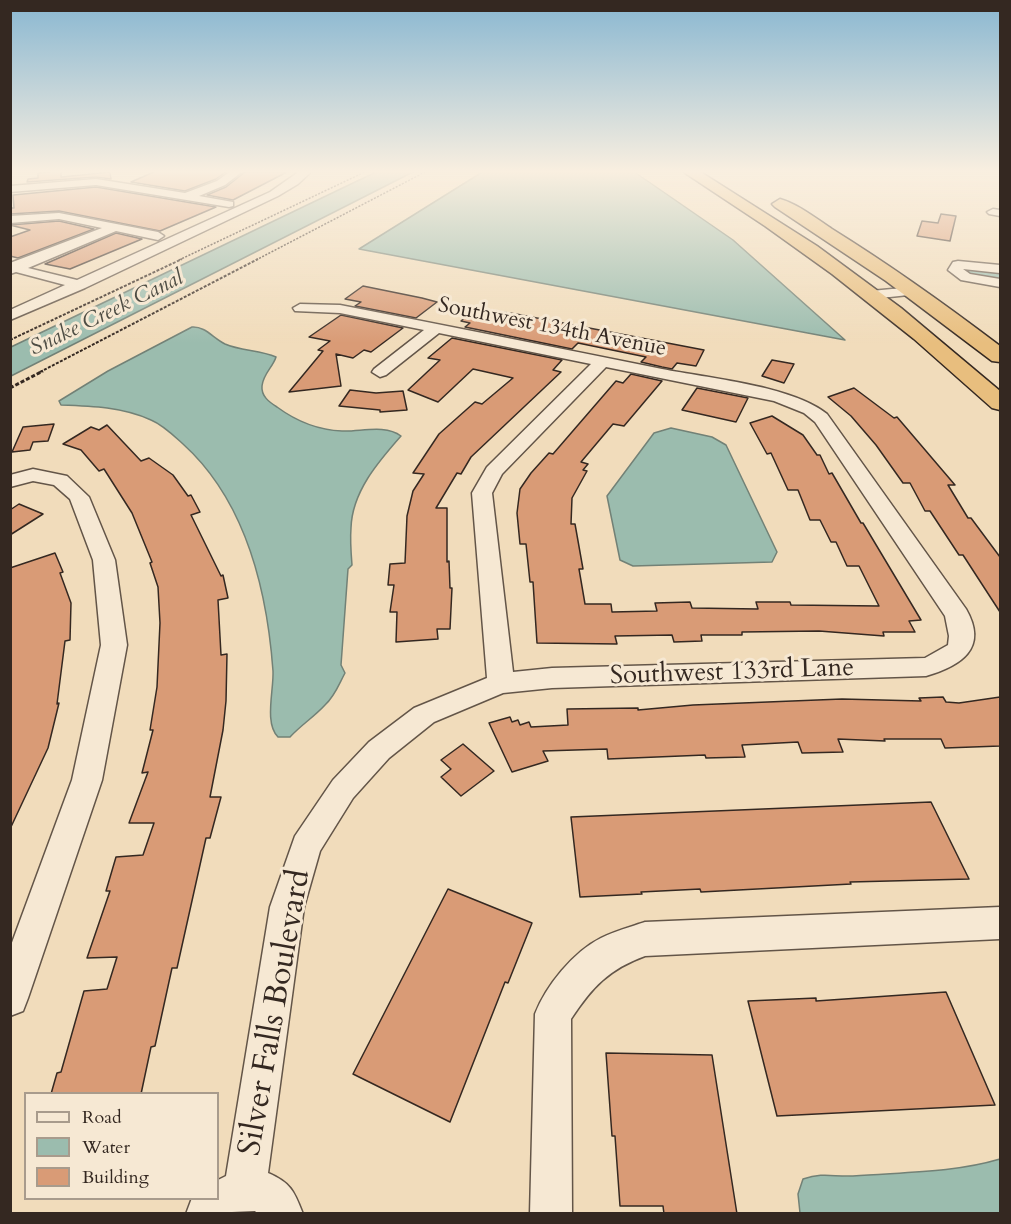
<!DOCTYPE html>
<html>
<head>
<meta charset="utf-8">
<style>
	body { margin:0 }
	#map { position:relative; width:1011px; height:1224px; overflow:hidden; background:#f1dcbb; font-family:Cardo,serif }
	canvas { display:block }
	.frame { position:absolute; inset:0; border:12px solid #342821; pointer-events:none }
	.legend { position:absolute; left:24px; top:1092px; width:195px; height:108px; box-sizing:border-box; background:#f6e8d3; border:2px solid #a89b8c; margin:0; padding:8px 10px; list-style:none; font-size:18px; color:#342821 }
	.legend li { display:flex; align-items:center; gap:12px; height:30px }
	.legend b { width:30px; border:2px solid #a89b8c }
</style>
</head>
<body>
<div id="map">
<canvas width="1011" height="1224"></canvas>
<div class="frame"></div>
<ul class="legend">
<li><b style="height:8px;background:#f6e8d3"></b>Road</li>
<li><b style="height:16px;background:#9bbcae"></b>Water</li>
<li><b style="height:16px;background:#d99b76"></b>Building</li>
</ul>
</div>
<script>
const context = document.querySelector('canvas').getContext('2d');
context.lineJoin = 'round';
function fillPath(path, color) {
  context.fillStyle = color;
  context.fill(path, 'evenodd');
}
function trace(path, color, width, dash) {
  context.strokeStyle = color;
  context.lineWidth = width;
  context.lineCap = dash ? 'butt' : 'round';
  context.setLineDash(dash || []);
  context.stroke(path);
}
function drawText(font, color, halo, rows, align = 'center') {
  context.font = font + ' Cardo,serif';
  context.lineWidth = 6;
  context.setLineDash([]);
  context.textBaseline = 'middle';
  context.strokeStyle = halo;
  context.fillStyle = color;
  for (const [text, x, y, turn = 0] of rows) {
    context.save();
    context.translate(x, y);
    context.rotate((+turn || 0) * Math.PI / 180);
    context.textAlign = isNaN(turn) ? turn : align;
    if (halo) context.strokeText(text, 0, 0);
    context.fillText(text, 0, 0);
    context.restore();
  }
}
const water = new Path2D(`
	M378,171h37l-404,205v-29z
	M484,171h149l100,69 112,100 -486,-91z
	M192,327c13,-1 21,11 33,17 16,7 35,6 51,13 -3,10 -13,17 -14,29 -1,10 7,16 15,21 19,14 41,23 65,24 18,1 43,-7 59,5 -23,26 -49,56 -50,92 -1,12 0,25 1,37l-4,4 -7,96 4,8c-6,11 -10,23 -20,32 -11,12 -24,20 -35,32h-12c-14,-14 -4,-47 -5,-66 -6,-82 -27,-170 -90,-227 -10,-9 -20,-19 -32,-24 -28,-13 -59,-14 -90,-15l-2,-4 49,-30z
	M671,428l41,9 14,8 51,107 -5,10 -139,4 -13,-6 -13,-64 47,-63z
	M1000,1159v54h-200l-2,-19 5,-15c21,-7 30,-2 50,-3 50,-4 100,-3 147,-17z`);
const canal = new Path2D(`
	M963,268l37,6v6l-41,-7v-4z`);
const building = new Path2D(`
	M61,171v6l49,-5 1,7 -15,-2 -69,5 1,-3 10,-1v-5z
	M156,171h71l-11,8 -31,12 -54,-9z
	M245,172h42l-54,28 -26,-5 19,-8z
	M96,187l120,20 -56,24 -101,-20 -49,3v-6h4l-1,-13z
	M941,214l15,2 -6,25 -33,-5 5,-15 16,2z
	M59,221l35,8 -76,29 -8,-2v-19l20,-7 -20,-5z
	M116,233l26,6 -72,30 -25,-5z
	M363,286l59,12 15,4 -21,16 -61,-12 6,-4 -16,-3z
	M476,308l40,6 188,36 -8,16 -19,-3 -5,6 -10,-2 -21,-5 5,-5 -68,-14 -6,6 -107,-22 5,-4 -9,-2z
	M341,315l62,13 -32,24 -7,-2 -11,8 -17,-4 5,32 -52,6 34,-41 -5,-1 12,-9 -21,-4z
	M452,338l110,22 -9,10 8,2 -90,85 -10,17 -4,-1 -21,35h11v54l2,-1 1,27h2l-2,41h-13l1,10 -42,3 1,-30h-7l4,-27h-6l2,-21 15,-1 2,-47 6,-25 11,-17 -11,-1 26,-39 36,-32 7,2 31,-26 -40,-9 -35,33 -30,-12 32,-30 -12,-2z
	M772,360l22,4 -10,19 -22,-7z
	M631,374l31,7 -38,45 -11,-2 -32,38 7,2 -5,6 4,1 -15,27 -1,26h4l8,45h-4l6,35h26l1,8 45,-1 -2,-8 35,-1 2,6 66,1 -2,-7h34l1,3 88,1 -20,-40h-12l-11,-24h-5l-11,-22h-10l-12,-30h-10l-17,-37 -4,1 -17,-31 22,-7 31,19 14,20h3l9,19 3,-1 29,50h2l58,97 -12,1 6,11h-32l1,4 -65,-5 -77,1v3h-41l1,6 -28,1 -2,-7 -57,1 2,8 -80,-1 -4,-61h-3l-4,-38h-6l-3,-31 3,-24 11,-16 18,-20 4,1 63,-73 7,2z
	M697,388l51,10 -12,24 -54,-12z
	M854,388l40,30 3,-1 58,68h-7l20,33h3l29,39v55l-37,-57h-4l-29,-44h-5l-15,-28h-7l-27,-38 -25,-29 -23,-19z
	M350,390l26,3 27,-2 4,19 -27,2v-2l-41,-4z
	M54,424l-6,17 -15,1 -3,8 -18,2 11,-25z
	M107,425l34,36 8,-3 24,17 15,21 3,-1 9,17 -9,3 30,61 2,-1 5,23 -10,2 3,55 6,-1 -1,47 -3,29 -13,67h11l-11,41h-4l-29,130h-5l-17,78 -4,1 -10,47h-90l6,-21 4,-1 23,-81 23,-2 10,-32 -30,1 23,-67h-4l10,-34 27,-2 11,-32h-25l19,-51 -6,1 11,-43h-3l7,-43 3,-64 -2,-36 -8,-24 2,-1 -20,-49 -28,-44 -5,2 -18,-21 -18,-6 28,-17 8,3z
	M19,504l24,10 -33,21v-25z
	M55,553l8,19 -3,1 11,30 -1,37 -5,1 -8,63 2,-1 -11,45 -38,81v-261z
	M943,697l3,5 13,1 41,-6v49l-55,2 -4,-9h-57l1,2 -47,-2 5,13 -41,1 -4,-11 -56,3 3,12 -39,1 -1,-3 -97,4 -1,-10 -64,2 5,10 -36,11 -23,-49 21,-6 2,5 6,-2 2,5 9,-3 2,5 37,-2 -1,-16 71,-1v2l55,-5 149,-6 79,2 -2,-3z
	M463,744l31,27 -33,25 -20,-19 10,-8 -10,-9z
	M931,802l38,77 -119,3 1,2 -150,8 -1,-3 -59,3 1,2 -62,3 -9,-80z
	M448,889l84,34 -24,60 -3,-1 -55,140 -97,-48z
	M946,992l49,113 -218,11 -29,-115 68,-3v3z
	M606,1053l106,2 25,159h-73l-1,-8h-43l-5,-70h-3z`);
const pathFar2 = new Path2D(`
	M179,260l188,-89
	M256,260l171,-89`);
const pathFar1 = new Path2D(`
	M10,340l172,-81
	M40,372l218,-113`);
const path = new Path2D(`
	M10,388l33,-17`);
const minor = new Path2D(`
	M231,171h12l-18,14 -26,11 34,6v4l-4,1 -133,-22 -86,7v-6l86,-7 89,14 32,-12z
	M300,171h12l-14,13 -20,12 -193,92 -75,32v-10l55,-25 -49,-13 -6,2v-11l92,-35 -43,-9 -49,4v-7l49,-3 99,19 6,4 -6,4 -42,-9 -88,37 49,12 193,-88z
	M993,209l7,1v6l-11,-2 -2,-2z
	M958,261l42,4v8l-37,-4 7,5 30,5v8l-39,-7 -13,-10 5,-8z
	M913,287l7,4 -2,3 -47,5 -7,-4 7,-4z
	M300,304l40,1c107,21 215,42 322,64 45,9 131,17 165,45l139,195c23,40 -6,57 -40,67l-374,12 -49,5 -69,29 -45,36 -36,40 -33,53 -16,56 -36,266c23,10 26,18 35,41h-45l-3,-3 -69,3 6,-16h26v-18l8,-4 44,-269 25,-71 38,-56 36,-38 45,-34 73,-30 -15,-185 15,-26 104,-103 -152,-31 -53,42 -6,2 -8,-5 2,-3 50,-39 -84,-17 -45,-2 -2,-3zM606,367l168,34 30,12 11,9 130,194 4,20 -1,9 -23,13 -373,10 -39,4 -21,-179 10,-19z
	M33,469l34,7 22,21 26,63 12,85 -25,135 -74,218 -5,13 -13,5v-68l62,-168 29,-135 -8,-85 -23,-61 -16,-14 -21,-4 -23,6v-12z
	M1000,907v32l-355,17c-36,13 -53,31 -74,63l1,195h-42l5,-200c11,-28 38,-62 66,-76 14,-7 29,-11 44,-16z`);
const highway = new Path2D(`
	M682,171h17l118,75 84,62 99,83v19l-8,-2 -78,-69 -82,-65 -67,-48z
	M780,199c18,5 37,20 52,30 58,36 114,76 168,117v16l-8,-1 -106,-80 -111,-74 -3,-3z`);
const farWaternames = [
	["Snake Creek Canal",107,314,-26]
];
const farStreetnames = [
	["Southwest 134th Avenue",552,328,11]
];
const streetNames = [
	["Southwest 133rd Lane",732,673,-2]
];
const nearStreetnames = [
	["Silver Falls Boulevard",276,1013,-80]
];
fillPath(water, '#9bbcae');
trace(water, '#728176', 1.5);
fillPath(canal, '#9bbcae');
fillPath(building, '#d99b76');
trace(building, '#342821', 1.5);
trace(minor, '#635548', 3);
trace(highway, '#342821', 3);
trace(pathFar2, '#342821', 1.5, [2, 1.5]);
trace(pathFar1, '#342821', 2, [3, 1.5]);
trace(path, '#342821', 3, [4, 2]);
fillPath(minor, '#f6e8d3');
fillPath(highway, '#e8be7e');
const sky = context.createLinearGradient(0, 0, 0, 343);
sky.addColorStop(0, '#89b7d1');
sky.addColorStop(0.5, '#f9efe0');
sky.addColorStop(1, '#f9efe000');
context.fillStyle = sky;
context.fillRect(0, 0, 1011, 343);
drawText('italic 22px', '#4e4d44', '#f6e8d3', farWaternames);
drawText('22px', '#342821', '#f6e8d3', farStreetnames);
drawText('26px', '#342821', '#f6e8d3', streetNames);
drawText('32px', '#342821', '#f6e8d3', nearStreetnames);
</script>
</body>
</html>
